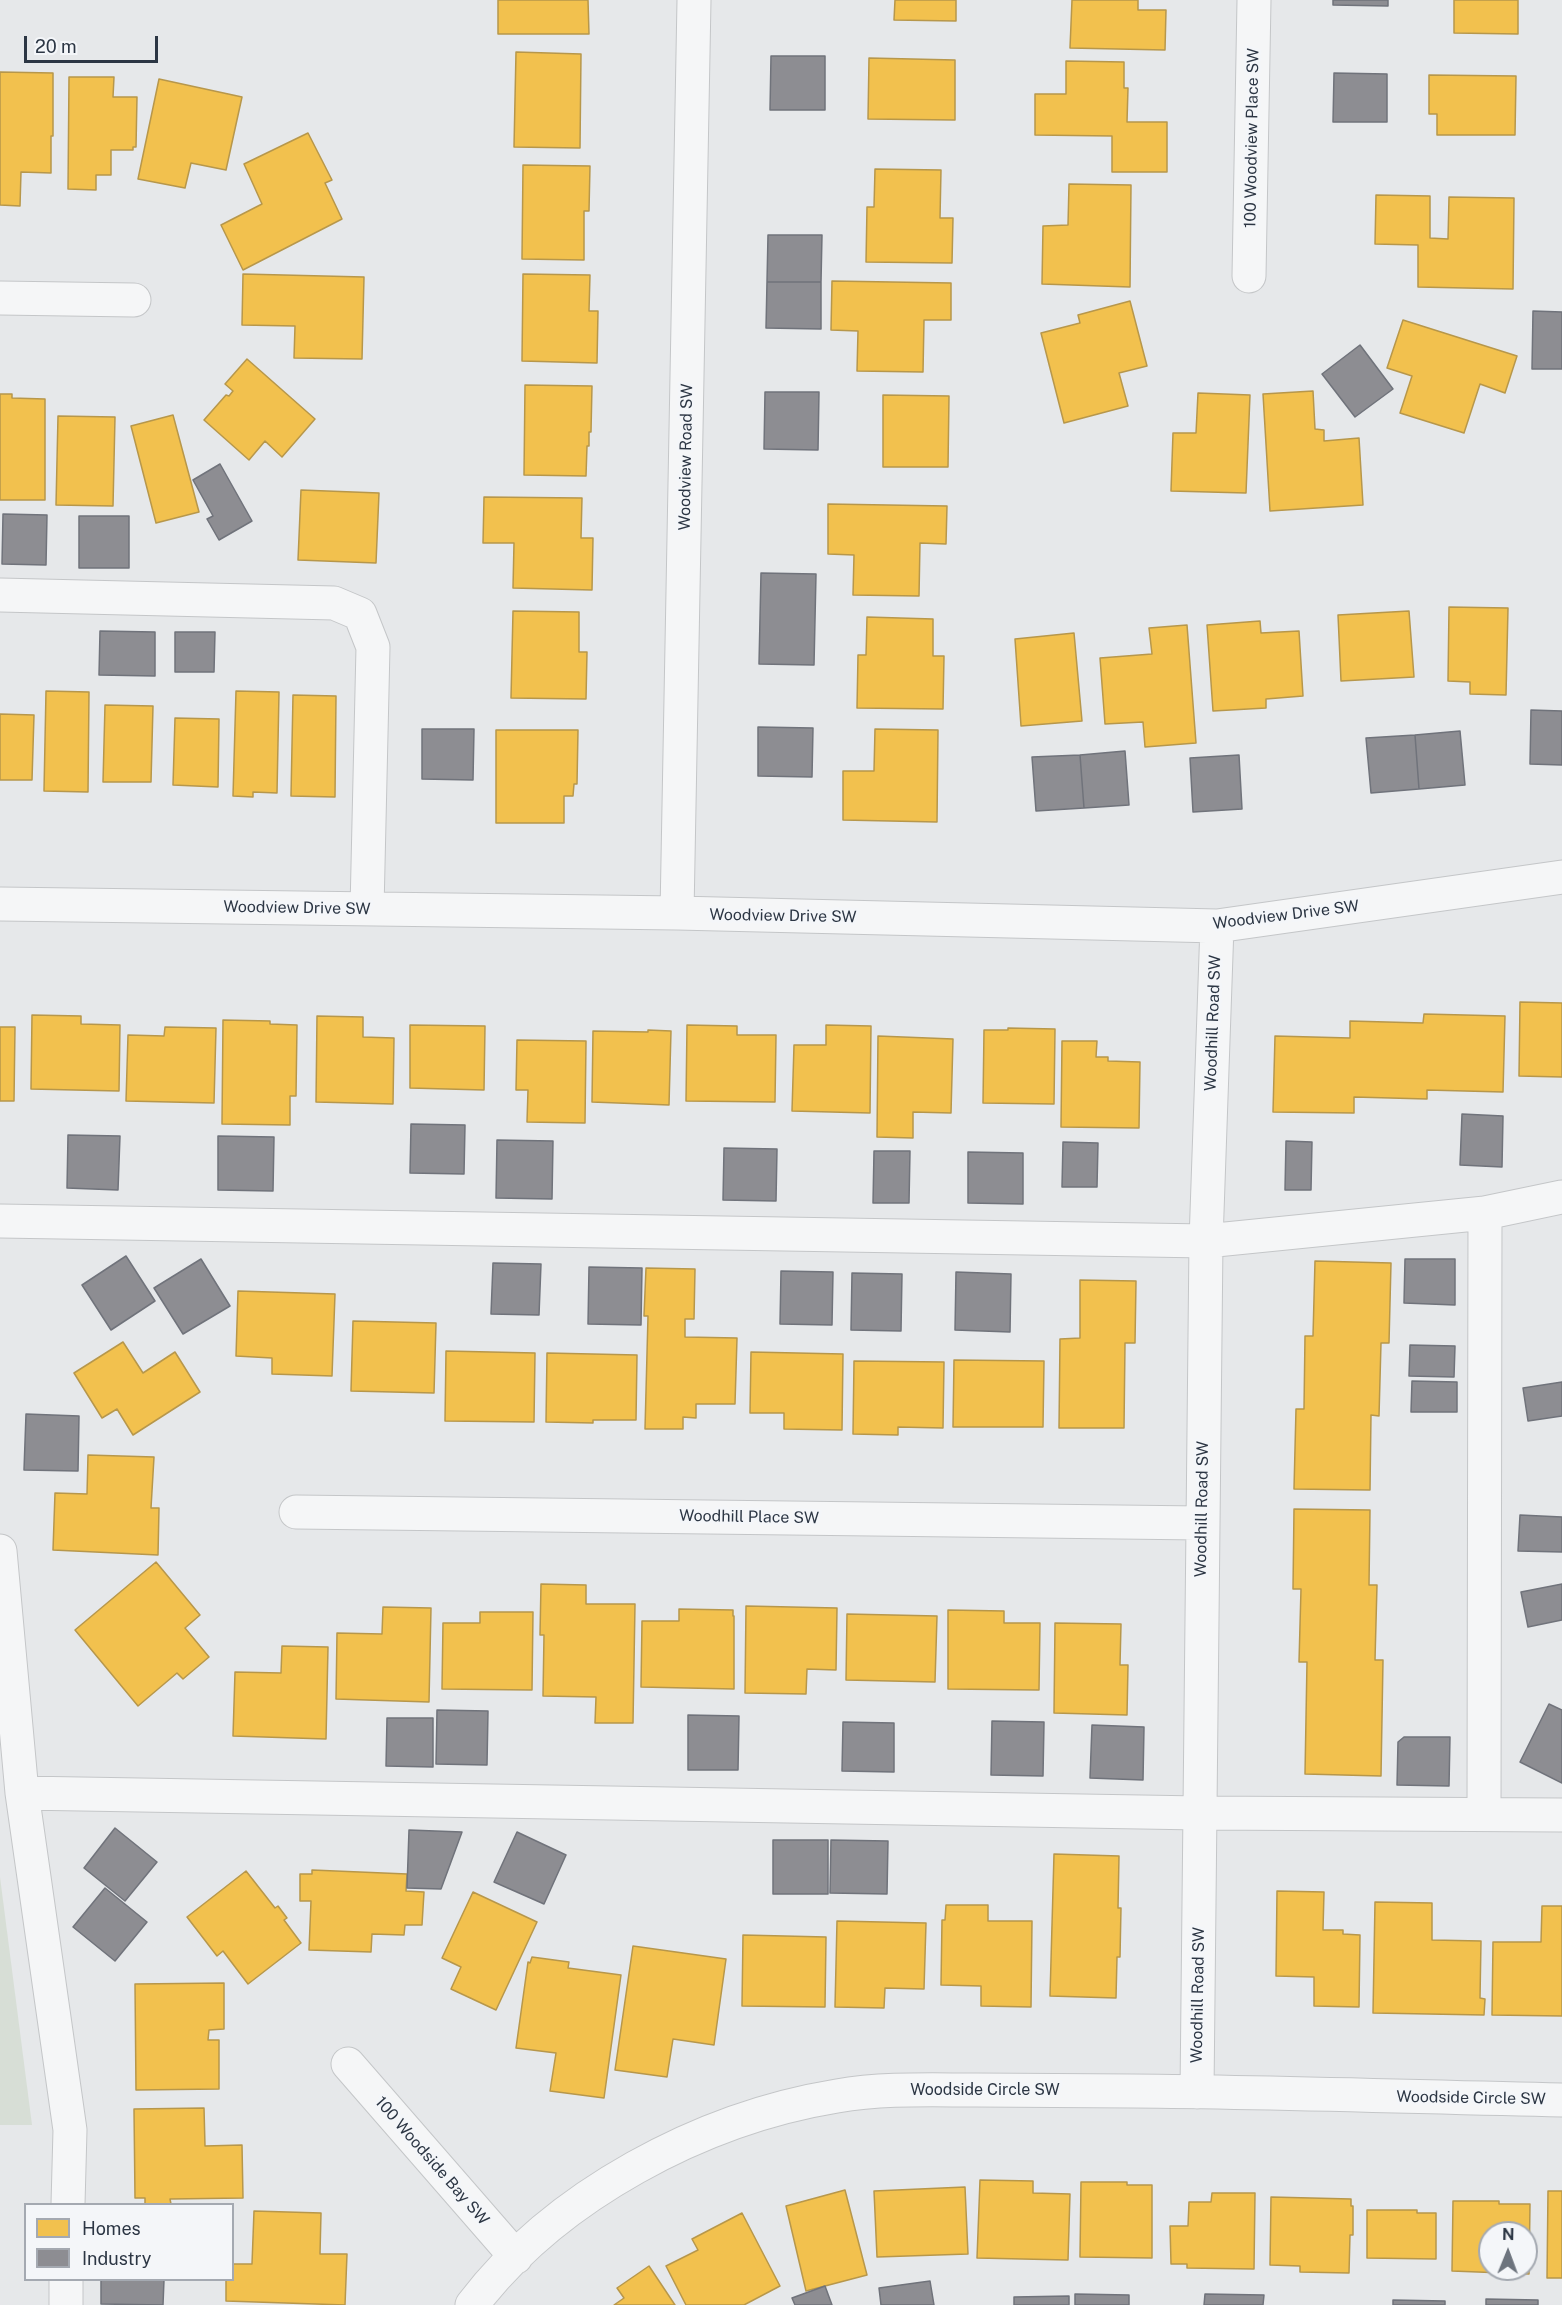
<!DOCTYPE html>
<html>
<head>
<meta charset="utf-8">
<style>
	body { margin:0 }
	#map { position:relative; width:1562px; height:2305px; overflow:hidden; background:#e6e8ea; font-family:"Public Sans",sans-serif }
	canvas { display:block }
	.legend { position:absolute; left:24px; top:2203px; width:210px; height:78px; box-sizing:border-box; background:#f4f6f9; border:2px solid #a4a9b1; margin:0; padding:8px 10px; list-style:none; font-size:18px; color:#2c3644 }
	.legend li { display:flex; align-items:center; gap:12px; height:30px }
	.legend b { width:30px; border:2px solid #a4a9b1 }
	.north { position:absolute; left:1478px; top:2221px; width:60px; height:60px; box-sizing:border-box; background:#f4f6f9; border:2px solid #a4a9b1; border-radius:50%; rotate:1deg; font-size:16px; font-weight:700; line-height:24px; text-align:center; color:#2c3644 }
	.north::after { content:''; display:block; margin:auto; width:21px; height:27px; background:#6d747e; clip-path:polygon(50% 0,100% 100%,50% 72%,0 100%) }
	.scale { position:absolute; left:24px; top:36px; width:134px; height:27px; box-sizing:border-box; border:3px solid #2c3644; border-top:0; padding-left:8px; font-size:18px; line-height:21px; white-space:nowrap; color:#2c3644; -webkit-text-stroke:4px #f4f6f9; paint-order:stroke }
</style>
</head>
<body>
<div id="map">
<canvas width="1562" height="2305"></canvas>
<ul class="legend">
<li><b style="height:16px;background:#f2c14e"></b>Homes</li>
<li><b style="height:16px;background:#8d8d92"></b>Industry</li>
</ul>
<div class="north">N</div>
<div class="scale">20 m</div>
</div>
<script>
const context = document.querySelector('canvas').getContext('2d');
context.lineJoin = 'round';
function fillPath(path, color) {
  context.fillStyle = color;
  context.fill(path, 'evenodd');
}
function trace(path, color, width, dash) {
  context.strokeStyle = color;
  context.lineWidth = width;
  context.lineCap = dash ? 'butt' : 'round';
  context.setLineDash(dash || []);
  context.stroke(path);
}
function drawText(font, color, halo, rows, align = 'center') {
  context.font = font + ' "Public Sans",sans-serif';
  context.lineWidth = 6;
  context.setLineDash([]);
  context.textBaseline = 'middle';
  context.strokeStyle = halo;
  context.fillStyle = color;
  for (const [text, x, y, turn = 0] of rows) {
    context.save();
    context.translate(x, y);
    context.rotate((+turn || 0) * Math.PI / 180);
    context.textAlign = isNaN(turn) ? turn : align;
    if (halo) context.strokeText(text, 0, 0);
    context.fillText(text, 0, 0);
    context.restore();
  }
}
const green = new Path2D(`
	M0,1877l32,248h-32z`);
const homes = new Path2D(`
	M498,0h90l1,34h-91z
	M895,0h61v21l-62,-1z
	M1072,0h66v10h28l-1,40 -95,-2z
	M1454,0h64v34l-64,-1z
	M516,52l65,2 -1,94 -66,-1z
	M869,58l86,2v60l-87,-1z
	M1066,61l58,1v26h4l-1,34h40v50h-55v-36l-77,-1v-41h31z
	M0,72l53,1v63h-2v37l-30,-1 -1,34 -20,-1z
	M1429,75l87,1 -1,59h-78v-21h-8z
	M69,77h45l-1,20h24l-1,50h-3v3h-22v25h-15v15l-28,-1z
	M159,79l83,18 -16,73 -35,-7 -6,25 -47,-9z
	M308,133l24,47 -7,3 17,36 -99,51 -22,-45 41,-21 -18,-40z
	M523,165l67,1 -1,45h-5v49l-62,-1z
	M875,169l66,1 -1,48h13l-1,45 -86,-1 1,-55h7z
	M1069,184l62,1 -1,102 -88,-3 1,-58 25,-1z
	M1376,195l54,1v42l18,1 1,-42 65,1 -1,91 -95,-2v-42l-43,-1z
	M243,274l121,3 -2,82 -68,-1 1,-32 -53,-1z
	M523,274l67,1 -1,36h9l-1,52 -75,-2z
	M832,281l119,2v37h-27l-1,52 -66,-1 1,-40 -27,-1z
	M1130,301l17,65 -28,7 9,33 -64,17 -23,-90 39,-10 -2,-8z
	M1403,320l114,36 -12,37 -25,-9 -16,49 -64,-20 12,-37 -25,-8z
	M247,359l68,60 -33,38 -17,-16 -16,19 -45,-40 22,-25 3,1 4,-5 -8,-7z
	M525,385l67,1 -1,46h-2v14h-2l-1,30 -62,-1z
	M1313,391l2,38 9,1v11l35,-3 4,67 -93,6 -7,-117z
	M1198,393l52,2 -4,98 -75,-2 2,-58h23z
	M0,394h12v4l33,1v101h-45z
	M883,395l66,1 -1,71h-65z
	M173,415l26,97 -43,11 -25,-97z
	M58,416l57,1 -2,89 -57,-1z
	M301,490l78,3 -3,70 -78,-3z
	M484,497l98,1 -1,40h12l-1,52 -79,-2 1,-45h-31z
	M828,504l119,2 -1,38 -26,-1 -1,53 -66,-1 1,-40 -26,-1z
	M1449,607l59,1 -2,87 -36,-1v-12l-22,-1z
	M513,611l66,1v40h8l-1,47 -75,-1z
	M1409,611l5,66 -73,4 -3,-66z
	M867,617l66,2v37h11l-1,53 -86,-1 1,-53h8z
	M1260,621l1,12 38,-2 4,65 -37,3v9l-53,3 -6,-86z
	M1187,625l9,118 -51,4 -2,-25 -38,2 -5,-66 52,-4 -3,-26z
	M1074,633l8,88 -61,5 -6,-87z
	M46,691l43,1 -1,100 -44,-1z
	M236,691l43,1 -2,101 -24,-1v5l-20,-1z
	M293,695l43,1 -1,101 -44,-1z
	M105,705l48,1 -2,76h-48z
	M0,714l34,1 -2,65h-32z
	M175,718l44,1 -1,68 -45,-2z
	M875,729l63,1 -1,92 -94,-2v-49h31z
	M496,730h82l-1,54h-3l-1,12h-9v27h-68z
	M1520,1002l42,1v74l-43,-1z
	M1424,1014l81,2 -2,76 -76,-2v9l-73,-2v16l-81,-1 2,-76 75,2v-17l73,2z
	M32,1015l49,1v8l39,1 -1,66 -88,-2z
	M317,1016l46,1v20l31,1 -1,66 -77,-2z
	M223,1020l47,1v3l27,1 -1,71h-6v29l-68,-1z
	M410,1025l75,1 -1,64 -74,-2z
	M687,1025l50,1v9h39l-1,67 -89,-1z
	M826,1025l45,1 -1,87 -78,-2 2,-66h32z
	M0,1027h15l-1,74h-14z
	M165,1027l51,1 -2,75 -88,-2 2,-66 36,1z
	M1008,1028l47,1 -1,75 -71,-1 1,-73h24z
	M648,1030l23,1 -2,74 -77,-3 1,-71 55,1z
	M878,1036l75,3 -2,74 -38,-1v26l-36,-1z
	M517,1040l69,1 -1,82 -58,-1 1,-32h-12z
	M1062,1041h35l-1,16h12v4l32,1 -1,66 -78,-1z
	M1315,1261l76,2 -2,80h-8l-2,73 -8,-1 -1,75 -76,-1 2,-80h8l1,-73h8z
	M646,1268l49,1 -1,50h-9v18l52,1 -2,66h-39v14l-13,-1v12h-38l3,-113h-4z
	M1080,1280l56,1 -1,62h-10l-1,85h-65l1,-89 20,-1z
	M238,1291l97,3 -3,82 -60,-2v-16l-36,-2z
	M353,1321l83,2 -2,70 -83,-2z
	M123,1342l20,31 32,-21 25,40 -67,43 -16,-26 -15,9 -28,-45z
	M446,1351l89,2 -1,69 -89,-1z
	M751,1352l92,2 -1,76 -58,-1v-16h-34z
	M547,1353l90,2 -1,65h-43v3l-47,-1z
	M954,1360l90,1 -1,66h-90z
	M854,1361l90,1 -1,66 -45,-1v8l-45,-1z
	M88,1455l66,2 -3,51h8l-1,47 -105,-5 2,-57 32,1z
	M1294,1509l76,1 -1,75h8l-2,75h8l-2,116 -76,-2 2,-112h-8l2,-73h-8z
	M156,1562l44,53 -15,13 24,29 -26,22 -6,-6 -39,33 -63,-76z
	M541,1584l45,1v19h49l-2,119h-38l1,-26 -53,-1 1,-61h-4z
	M746,1606l91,2 -1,62 -29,-1 -1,25 -61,-1z
	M383,1607l48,1 -2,94 -93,-3 1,-66 45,1z
	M679,1609l54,1v6h1v73l-93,-2 1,-66h37z
	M948,1610l56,1v12h36l-1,67 -91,-1z
	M480,1612h53l-1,78 -90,-1 1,-66h37z
	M847,1614l90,2 -2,66 -89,-2z
	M1055,1623l66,1 -1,41h8l-1,50 -73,-2z
	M282,1646l46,1 -2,92 -93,-3 2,-64 46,1z
	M1054,1854l65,2 -1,52h3l-1,49h-3l-1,41 -66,-2z
	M312,1870l95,4 -1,17 18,1 -2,33h-17l-1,10 -32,-1 -1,18 -62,-2 2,-49h-11v-27h12z
	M246,1871l29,37 3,-2 9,12 -3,2 17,23 -53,41 -25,-33 -6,5 -30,-39z
	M1277,1891l47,1 -1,38h20v4l17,1 -1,72 -45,-1v-29l-38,-1z
	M473,1892l64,30 -41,88 -45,-21 10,-22 -19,-9z
	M1375,1902l57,1v37l49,1 -1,57 5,1 -1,16 -111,-2z
	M946,1905h42v16h44l-1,86 -50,-1v-20l-40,-1 1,-65h3z
	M1542,1906h20v110l-70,-1 1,-73h48z
	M837,1921l89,2 -2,66 -39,-1 -1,20 -49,-1z
	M743,1935l83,2 -1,70 -83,-1z
	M633,1946l93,13 -12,86 -41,-6 -6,38 -52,-7z
	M532,1957l37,5 -1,6 53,7 -17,123 -54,-7 6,-38 -40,-5 12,-86 2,1z
	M224,1983v46l-15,1 -1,10h11v49l-83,1 -1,-106z
	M204,2108l1,38 37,-1 1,53 -73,1 1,5h-26v-6h-10l-1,-89z
	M980,2180l53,1v12l37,1 -2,66 -91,-2z
	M1081,2182h46v3h25v73l-72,-1z
	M965,2187l3,67 -91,3 -3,-66z
	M845,2190l22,85 -61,16 -20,-85z
	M1548,2191h14v87h-15z
	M1212,2193h43l-1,76 -67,-1v-4h-16l-1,-38h18l1,-24h22z
	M1271,2197l80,2v7h2v29h-3l-1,38 -49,-1v-6l-30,-1z
	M1453,2201h46v3h31l-1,70 -77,-3zM1490,2233h36v36h-36z
	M1367,2210h50v3h19v46l-69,-1z
	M254,2211l67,2 -1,41h27l-2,51 -119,-4v-21h6v-16h20z
	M742,2213l38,73 -36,19h-58l-20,-39 32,-16 -6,-11z
	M649,2266l26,39h-61l10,-7 -7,-10z`);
const industry = new Path2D(`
	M1333,0h55v6l-55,-1z
	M771,56h54v54h-55z
	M1334,73l53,1v48h-54z
	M768,235h54l-1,47h-54z
	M767,282h54v47l-55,-1z
	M1533,311l29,1v57h-30z
	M1360,345l33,44 -38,28 -33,-43z
	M765,392h54l-1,58 -54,-1z
	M220,464l32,57 -33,19 -12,-21 6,-3 -20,-36z
	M3,514l44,1 -1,50 -44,-1z
	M79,516h50v52h-50z
	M761,573l55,1 -2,91 -55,-1z
	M100,631l55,1v44l-56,-1z
	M175,632h40l-1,40h-39z
	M1531,710l31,1v54l-32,-1z
	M758,727l55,1 -1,49 -54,-1z
	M422,729h52l-1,51 -51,-1z
	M1460,731l5,54 -46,4 -4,-54z
	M1415,735l4,54 -48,4 -5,-55z
	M1125,751l4,54 -45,3 -4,-53z
	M1080,755l4,53 -48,3 -4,-54z
	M1239,755l3,54 -49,3 -3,-54z
	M1462,1114l41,2 -1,51 -42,-2z
	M411,1124l54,1 -1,49 -54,-1z
	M68,1135l52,1 -2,54 -51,-2z
	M218,1136l56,1 -1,54 -55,-1z
	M497,1140l56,1 -1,58 -56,-1z
	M1286,1141l26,1 -1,48h-26z
	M1063,1142l35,1 -1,44h-35z
	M724,1148l53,1 -1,52 -53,-1z
	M874,1151h36l-1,52h-36z
	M968,1152l55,1v51l-55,-1z
	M126,1256l29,45 -44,29 -29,-45z
	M201,1259l29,47 -47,28 -29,-46z
	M1405,1259h50v46l-51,-2z
	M493,1263l48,1 -2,51 -48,-1z
	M589,1267l53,1 -1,57 -53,-1z
	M781,1271l52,1 -1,53 -52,-1z
	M956,1272l55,2 -1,58 -55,-2z
	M852,1273l50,1 -1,57 -50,-1z
	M1410,1345l45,1 -1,31 -45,-1z
	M1412,1381l45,1v30h-46z
	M1562,1382v34l-34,5 -5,-33z
	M26,1414l53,2 -1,55 -54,-1z
	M1520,1515l42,2v35l-44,-1z
	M1562,1584v36l-34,7 -7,-35z
	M1549,1704l13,6v73l-42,-21z
	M437,1710l51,1 -1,54 -51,-1z
	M688,1715l51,1 -1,54h-50z
	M387,1718h46v49l-47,-1z
	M992,1721l52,1 -1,54 -52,-1z
	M843,1722l51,1v49l-52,-1z
	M1092,1725l52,2 -1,53 -53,-2z
	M1404,1737h46l-1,49 -52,-1 1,-43z
	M115,1828l42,34 -32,39 -41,-33z
	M409,1830l53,2 -21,57 -34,-1z
	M517,1832l49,23 -22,49 -50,-22z
	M773,1840h55v54h-55z
	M831,1840l57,1 -1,53 -57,-1z
	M105,1888l42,34 -32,39 -42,-34z
	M101,2280h63l-1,25 -62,-1z
	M930,2281l4,24h-53l-2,-17z
	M825,2286l7,19h-37l-3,-7z
	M1075,2294l54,1v10h-54z
	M1205,2294l59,1 -1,10h-59z
	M1069,2296v9h-55v-8z
	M1486,2299l52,1v5h-52z
	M1393,2300l52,1v4h-52z`);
const minor = new Path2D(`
	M1249,276l5,-276
	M0,298l134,2
	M0,595l334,8 26,11 13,33 -6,262
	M0,904l677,9 540,13 345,-49
	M677,913l17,-913
	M0,1221l1206,20 279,-28 77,-16
	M296,1512l905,11
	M0,1551l22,242 48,337 -2,74
	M22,1793l1178,20 362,2
	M1484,1813l1,-600
	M348,2064l168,193
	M1197,2092l9,-851 11,-315
	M66,2305v-25
	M472,2305c84,-110 230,-187 365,-209 46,-8 92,-6 139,-6 52,0 104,1 157,1 143,1 286,6 429,9`);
const streetNames = [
	["100 Woodview Place SW",1252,138,-89],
	["Woodview Road SW",686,457,-89],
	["Woodview Drive SW",297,908,1],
	["Woodview Drive SW",1286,915,-7],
	["Woodview Drive SW",783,916,1],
	["Woodhill Road SW",1213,1023,-88],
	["Woodhill Road SW",1202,1509,-89],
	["Woodhill Place SW",749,1517,1],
	["Woodhill Road SW",1198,1995,-89],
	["Woodside Circle SW",985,2090],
	["Woodside Circle SW",1471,2098,1],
	["100 Woodside Bay SW",432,2161,49]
];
fillPath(green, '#d7ded6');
fillPath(homes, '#f2c14e');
trace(homes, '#b7974b', 1.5);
fillPath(industry, '#8d8d92');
trace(industry, '#70737b', 1.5);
trace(minor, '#c4c6c8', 35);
trace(minor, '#f5f6f7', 33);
drawText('16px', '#2c3644', '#f4f6f9', streetNames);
</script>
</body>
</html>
